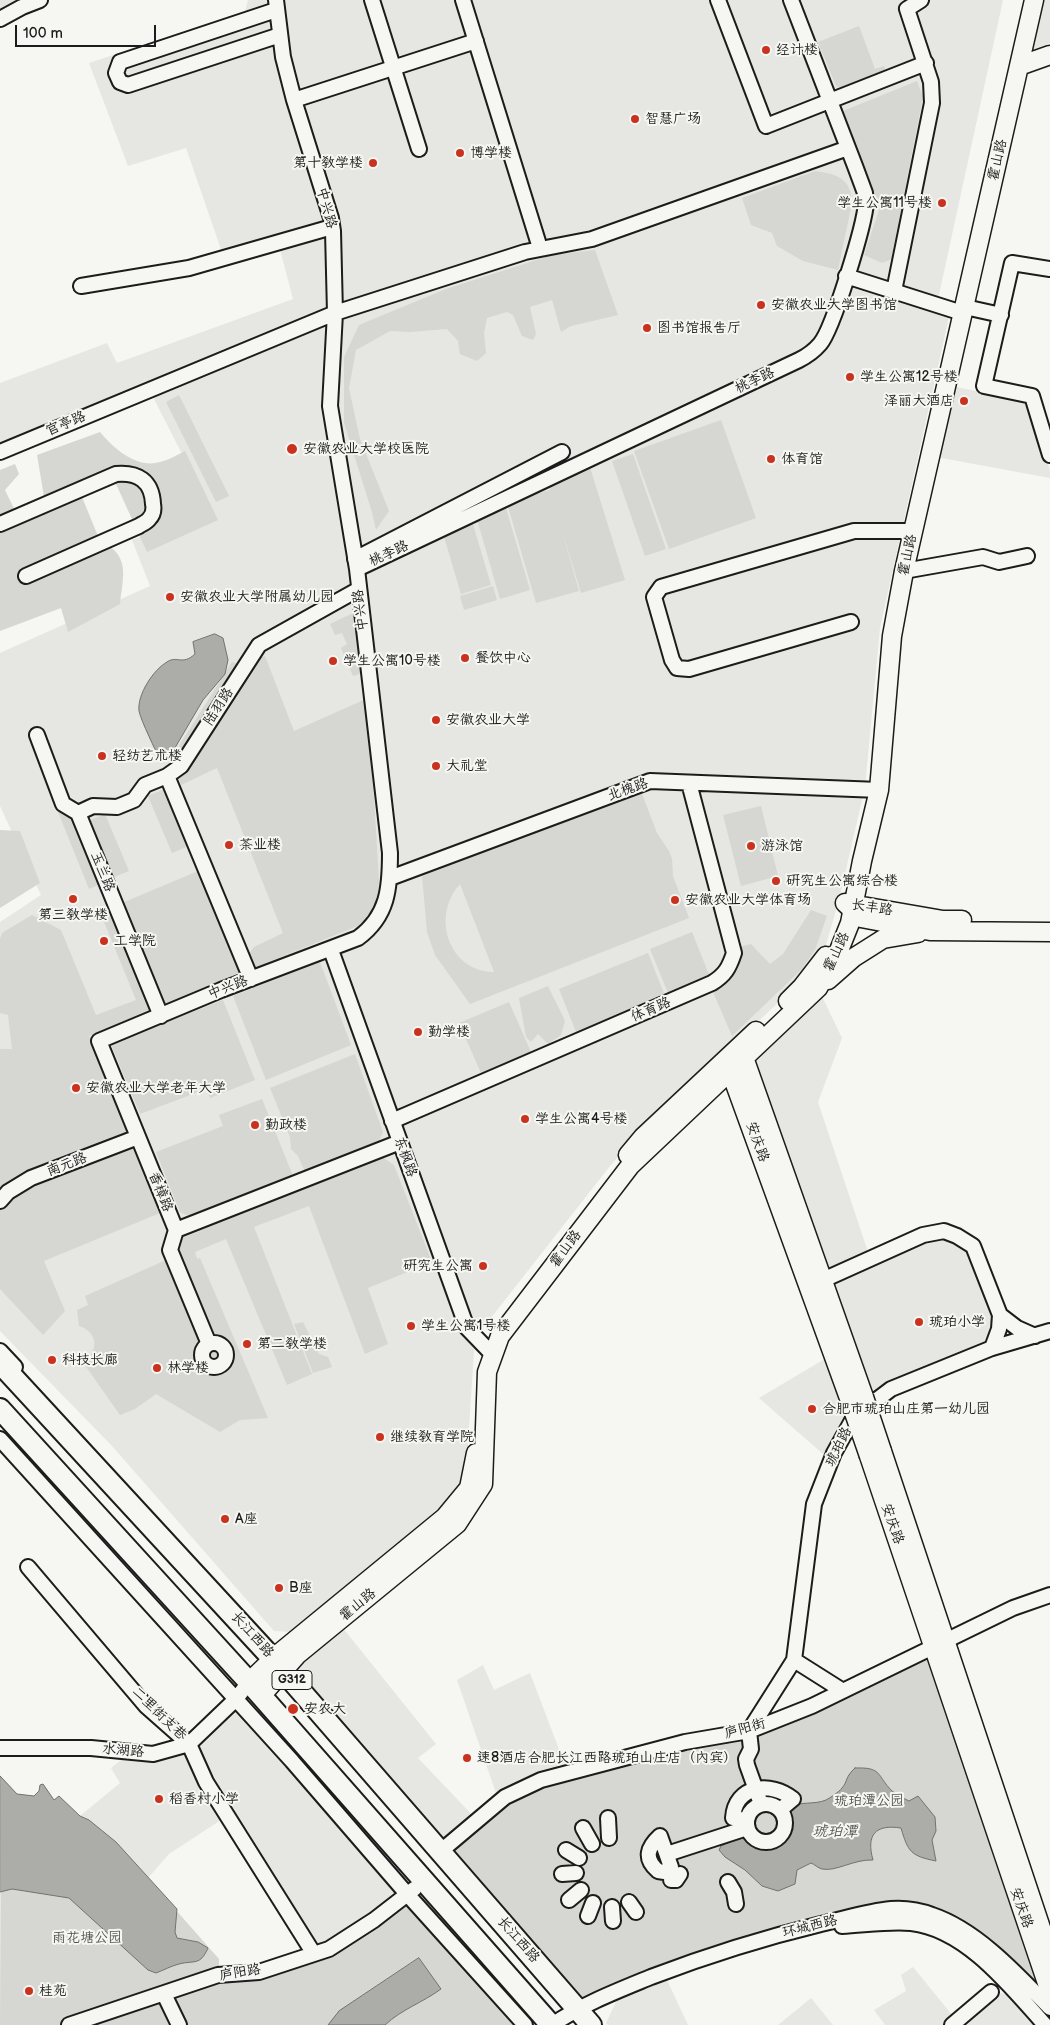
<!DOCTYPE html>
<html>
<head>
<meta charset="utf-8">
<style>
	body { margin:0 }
	#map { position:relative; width:1050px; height:2025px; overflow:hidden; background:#f6f6f2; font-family:"Balsamiq Sans",sans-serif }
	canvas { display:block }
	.scale { position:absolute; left:15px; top:25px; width:141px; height:22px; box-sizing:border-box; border:2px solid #1c1c1c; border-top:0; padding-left:6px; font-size:15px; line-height:18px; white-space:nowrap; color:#1c1c1c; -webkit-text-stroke:4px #f6f6f2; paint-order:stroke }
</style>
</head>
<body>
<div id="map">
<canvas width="1050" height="2025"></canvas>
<div class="scale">100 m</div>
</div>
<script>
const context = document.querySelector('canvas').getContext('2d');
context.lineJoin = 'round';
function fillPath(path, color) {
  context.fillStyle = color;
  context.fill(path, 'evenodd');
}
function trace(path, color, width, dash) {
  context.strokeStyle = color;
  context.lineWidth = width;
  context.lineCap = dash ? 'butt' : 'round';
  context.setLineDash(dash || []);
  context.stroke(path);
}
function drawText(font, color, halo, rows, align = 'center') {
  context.font = font + ' "Balsamiq Sans","LXGW WenKai TC",sans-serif';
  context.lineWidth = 4;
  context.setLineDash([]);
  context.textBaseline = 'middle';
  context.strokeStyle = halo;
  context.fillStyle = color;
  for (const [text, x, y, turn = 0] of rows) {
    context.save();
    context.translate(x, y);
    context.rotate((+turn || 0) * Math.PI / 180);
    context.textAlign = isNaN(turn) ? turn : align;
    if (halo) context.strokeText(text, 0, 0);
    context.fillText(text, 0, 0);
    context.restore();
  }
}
const built = new Path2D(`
	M0,0h40l-40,19z
	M248,0h755l-66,304 14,4 -71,320 -15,159 -26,113 -14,48 -28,37 -159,149 -28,32 -127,162 -9,23 -7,108 -5,23 -11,16 -159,134 -18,-1 -162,-185 -112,-115v-409l41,-27 -41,-89v-153l150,-67 -18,-46 79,-29 -59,-116 -152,57v-69l107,-40 10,20 176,-64 -15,-57 -54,16 -38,-110 -58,18 -39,-103 156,-52z
	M1034,0h16v43l-28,11z
	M952,386l75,16 23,68v8l-114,-21z
	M818,988l24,50 -24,64 52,156 74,-27 29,15 27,69 -8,33 -124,58 -124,-347z
	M833,1354l21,63 -23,44 -72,-63z
	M338,1622l98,122 -18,14 59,62 -31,27 -159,-180z
	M483,1665l11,25 36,-17 38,100 -69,29 -42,-122z
	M236,1699l171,195 -93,60 -87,-138 -58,38 -21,24 -32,-36 -36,-26 40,-33 -9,-15 20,-16 58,-8z
	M913,1967l44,54 34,-29 28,4 26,29h-160l-11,-15 32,-19 -5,-16z
	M666,1978l22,47h-80l-2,-2 11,-23z
	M811,1998l22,27h-55l21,-17z`);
const green = new Path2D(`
	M859,26l16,43 9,-3 2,7 -44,15 -6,-2 -18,-44z
	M917,81l6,16 -30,153 -1,9 -10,4 -18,-8 15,-45 -4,-14 -32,-85z
	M815,171c40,4 40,23 32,56 -3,14 -6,29 -9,43l-35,-9 -26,-15 -5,-13 -21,-8 -9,-27z
	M595,250l23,65 -47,11 -10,6 -9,-32 -22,7 6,27 -3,6 -11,-4 -9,-21 -6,-3 -20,6 -3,15 2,20 -9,8 -17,-7 -2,-13 -11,-12 -37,3 -20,-1 -34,19 -7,38 11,51 29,72 -13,19 -4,-18 -28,-89v-66l15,-32 87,-36 106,-34z
	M179,395l50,101 -13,6 -50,-100z
	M721,420l35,98 -87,31 -35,-98z
	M100,432c14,17 37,37 60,30 9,-2 17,-7 25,-11l33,69 -71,32 -31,-68 -34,13 18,44c31,14 23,35 20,63l-52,28 -7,-24 -61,23v-161l15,-6 4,10 -14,16 15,31 10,-5 14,-19 -7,-42z
	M633,454l33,95 -21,7 -33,-95z
	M589,464l36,116 -44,13 -20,-66 18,64 -43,12 -29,-100 43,-13 -4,-12z
	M506,508l24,82 -30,9 -24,-83z
	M472,521l19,64 -30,9 -19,-64z
	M493,586l4,14 -33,10 -4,-14z
	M353,613l5,6 8,53 -13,4 -12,-28 6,-4 -5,-11 -7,2 -5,-11z
	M265,656l29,75 74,-33 11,183 -1,18 -5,10 -13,16 -111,45 -4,-11 9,-12 29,-14 -66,-165 -36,17 -9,-28 60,-95 19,5 4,-7z
	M165,789l24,57 -17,7 -24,-57z
	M641,791l16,42 12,18 3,8 1,17 16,42 -219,86 -35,-49 -8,-23 -5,-56zM460,884l34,88h-1c-45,-1 -62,-57 -33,-88z
	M61,805l13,10 28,68 -13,6 -33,-82z
	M761,806l17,70 -37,10 -18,-71z
	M105,814l24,57 -17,7 -24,-57z
	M0,830l20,1 20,52 -40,25z
	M198,871l43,101 -77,32 -42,-101z
	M811,910l16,6 -12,34 -13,19 -70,67 -19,-44c18,-11 24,-24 26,-45l12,-3 19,20 13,-10z
	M116,912l39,96 -66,28 71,177 -116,48 21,50 -22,24 -43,-46v-241l1,1h11l-4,-34 -8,-2v-74l2,-6 30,-18 29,15 35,85 40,-15 -34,-83z
	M692,932l18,45 -42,16 -18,-44z
	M648,953l17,43 -89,36 -17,-43z
	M320,962l31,83 -85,35 -33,-84z
	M548,986l17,35 -4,14 -13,9 -10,-10 -7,8 -5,-5 -7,-39z
	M223,1000l32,80 -45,18 -4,-9 -66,25 -28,-67 2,-4z
	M509,1002l22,50 -50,21 -22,-50z
	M355,1054l28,78 -4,9 -74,31 -7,-16 -7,-7 -1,-12 -20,-49z
	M262,1099l31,77 -94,39h-13l-6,-3 -24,-60 67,-26 -4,-11z
	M382,1157l12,8 38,97 -64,26 20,56 -23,10 -56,-148 -55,21 58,147 -25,11 -61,-146 -31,13 2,7 3,-1 68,160 -28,2 -20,12 -64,-38 -21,15 -15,6 -38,-54c18,-9 16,-29 -3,-35l-2,-16 11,-5 -3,-9 90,-40 5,-17z
	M303,1322l16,32 9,3 4,10 -19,6 -19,-49z
	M933,1647l117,361 -97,-84 -147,4 -222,78 -138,-159 95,-67 208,-49z
	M1,1776l16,18 17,2 5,-5 1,-6 3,-1 11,16 5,-4 21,20 9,4 27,22 103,117v16l110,-26 78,-55 118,131h-525z`);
const water = new Path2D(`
	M215,634l8,4 5,22 -3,14 -22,26 -31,53 -11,9c-5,-11 -20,-41 -22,-51 -2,-16 14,-41 28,-49 10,-7 15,4 28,-8l-2,-12z
	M855,1768c28,-1 21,7 37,23 5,4 11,7 17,10l9,-5 17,21 1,14 -4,9 4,21c-25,-5 -28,-9 -35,-33 -26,-4 -35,7 -28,32 -19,-1 -37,12 -51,9 -4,-1 -8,-5 -11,-6l-14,7 -2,14 -17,7 -16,-5 -17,-16 -20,-13 -6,-7 2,-4 21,-9c11,10 22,10 36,9l15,-20 -3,-19c11,-6 24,-2 36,-7 4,-2 13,-8 16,-12 6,-7 3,-11 13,-20z
	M0,1776l17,18 17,2 5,-5 1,-6 3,-1 11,16 5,-4 21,20 9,4 27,22 61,67 -2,23 2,6 21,4 10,6c-8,18 -13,12 -29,16 -8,2 -15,6 -23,9l-8,-3 -79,-72 -57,-9 -12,3z
	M419,1958l22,31c-19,14 -39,20 -56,36h-57l11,-14z`);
const minor = new Path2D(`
	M372,0l47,149
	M463,0l77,248
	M718,0l48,126 160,-63
	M276,10l-156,52 -4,11 4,9 8,3 152,-50
	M0,19l22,-12 18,-7
	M294,100l182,-59
	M1050,269l-38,-6 -28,123 48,10 18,59
	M846,276l110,35
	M81,286l108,-18 143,-41
	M894,291l38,-188 -1,-21 -24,-73 14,-9
	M965,307l36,8
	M0,452l335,-139 190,-61 67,-13 256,-91
	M0,524l116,-50c22,-2 36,7 37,30 1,5 0,11 -4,15 -2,3 -7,5 -10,7l-113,50
	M355,559l207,-107
	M357,569l442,-209c8,-4 15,-9 21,-16 13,-15 45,-120 46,-142l-1,-9 -10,-27 -64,-166
	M904,571l79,-14 16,5 28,-6
	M851,622l-162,47 -12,-1 -5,-8 -18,-63 7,-10 193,-56h53
	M37,735l26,69 15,9 83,203
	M167,776l84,203
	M78,813l15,-7 24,1 17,-7 11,-15 22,-9 14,-10 78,-121 100,-56
	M390,878l260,-97 229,9
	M331,950l136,378 26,27
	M392,1121l320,-138c13,-8 17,-15 22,-30l-45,-170
	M0,1201l8,-9 23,-14 107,-41
	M176,1230l224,-88
	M823,1280l100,-45 21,-4 13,5 16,10 27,69 -1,14 -7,19
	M1000,1315l17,13 18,8
	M202 1355a12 12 0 1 1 24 0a12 12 0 1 1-24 0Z
	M209,1344l-39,-94 6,-20 -77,-189 122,-51 137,-52c30,-22 32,-50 32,-85l-33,-284 -27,-163 5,-93 -2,-82 -2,-13 -37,-118 -11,-43 -7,-57
	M0,1351l15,16
	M0,1439l292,322 115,133 118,131
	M28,1567l118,139 43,38 17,38 108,172
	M794,1660l20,-156 20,-51 20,-36 37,-28 101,-41 58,-17
	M0,1748h91l62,6 36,-10 47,-45 13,-17
	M747 1823a19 19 0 1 1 38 0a19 19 0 1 1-38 0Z
	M761,1804l-14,-39 -1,-6 5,-10 -2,-18 45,-71 49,31
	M608,1818l1,20
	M747,1820l-14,-2c2,-33 38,-37 60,-19l-13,11
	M583,1828l9,16
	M566,1850l13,8
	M441,1851l64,-54 36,-17 144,-38 64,-11 63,-25 201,-98 37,-13
	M667,1854l80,-26
	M671,1873l-13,-2c-15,-13 -10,-24 2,-35l11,31v13h5l4,-6
	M562,1874l14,-1
	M728,1882l6,10 2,12
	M569,1900l12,-10
	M629,1902l7,10
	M612,1907l1,14
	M588,1916l5,-13
	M842,1926c22,-1 46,-5 69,-3 55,6 100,64 134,102
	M164,1994l15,31
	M69,2025l149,-50 41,-3 70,-23 45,-29 40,-31
	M552,2025c31,-21 65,-34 99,-48 55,-21 112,-39 170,-53 23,-5 47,-13 70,-15 14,-1 28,1 41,6 45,15 86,60 118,93
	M952,2025l39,-33`);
const major = new Path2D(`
	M1019,66l31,-11
	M845,903l16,15 69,13 120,1
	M845,903l98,17h19
	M828,980l25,-22 30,-19 35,-6
	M788,1001l14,-14 24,-31
	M741,1049l123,348
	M727,1062l123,339
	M628,1155l15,-18 113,-106
	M882,1451l168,504
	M869,1456l181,536
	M249,1682l28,-27 168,-138 24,-29 7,-35
	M261,1696l36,-41 160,-131 26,-40 4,-112 13,-36 130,-170 188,-178 20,-35 12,-30 12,-62 17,-71 13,-154 12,-65 130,-571`);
const highway = new Path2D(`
	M0,1363l273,296 318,366
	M0,1409l249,273 302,343`);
const majorBridge = new Path2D(`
	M864,1397l18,54
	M850,1401l19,55`);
const markers = [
	[766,50,5,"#c8321e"],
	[635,119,5,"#c8321e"],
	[460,153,5,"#c8321e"],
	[373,163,5,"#c8321e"],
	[942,203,5,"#c8321e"],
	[761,305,5,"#c8321e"],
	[647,328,5,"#c8321e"],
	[850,377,5,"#c8321e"],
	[964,401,5,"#c8321e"],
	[292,449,6,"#c8321e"],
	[771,459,5,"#c8321e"],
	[170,597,5,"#c8321e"],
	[465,658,5,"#c8321e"],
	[333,661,5,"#c8321e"],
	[436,720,5,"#c8321e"],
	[102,756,5,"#c8321e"],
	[436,766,5,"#c8321e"],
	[229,845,5,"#c8321e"],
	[751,846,5,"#c8321e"],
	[776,881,5,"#c8321e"],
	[73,899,5,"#c8321e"],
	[675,900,5,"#c8321e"],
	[104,941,5,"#c8321e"],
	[418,1032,5,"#c8321e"],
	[76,1088,5,"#c8321e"],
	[525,1119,5,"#c8321e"],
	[255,1125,5,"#c8321e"],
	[483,1266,5,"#c8321e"],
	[919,1322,5,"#c8321e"],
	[411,1326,5,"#c8321e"],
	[247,1344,5,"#c8321e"],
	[52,1360,5,"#c8321e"],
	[157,1368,5,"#c8321e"],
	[812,1409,5,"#c8321e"],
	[380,1437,5,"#c8321e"],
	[225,1519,5,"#c8321e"],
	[279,1588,5,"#c8321e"],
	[293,1709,6,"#c8321e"],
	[467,1758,5,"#c8321e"],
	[159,1799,5,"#c8321e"],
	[29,1991,5,"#c8321e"]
];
const shields = [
	[292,1680,40]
];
const shieldNames = [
	["G312",292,1680]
];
const poiNames = [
	["经计楼",776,50],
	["智慧广场",645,119],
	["博学楼",470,153],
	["第十教学楼",363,163,"right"],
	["学生公寓11号楼",932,203,"right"],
	["安徽农业大学图书馆",771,305],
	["图书馆报告厅",657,328],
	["学生公寓12号楼",860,377],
	["泽丽大酒店",954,401,"right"],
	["安徽农业大学校医院",303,449],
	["体育馆",781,459],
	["安徽农业大学附属幼儿园",180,597],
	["餐饮中心",475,658],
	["学生公寓10号楼",343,661],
	["安徽农业大学",446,720],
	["轻纺艺术楼",112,756],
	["大礼堂",446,766],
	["茶业楼",239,845],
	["游泳馆",761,846],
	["研究生公寓综合楼",786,881],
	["安徽农业大学体育场",685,900],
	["第三教学楼",73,915,"center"],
	["工学院",114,941],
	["勤学楼",428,1032],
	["安徽农业大学老年大学",86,1088],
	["学生公寓4号楼",535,1119],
	["勤政楼",265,1125],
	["研究生公寓",473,1266,"right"],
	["琥珀小学",929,1322],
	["学生公寓1号楼",421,1326],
	["第二教学楼",257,1344],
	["科技长廊",62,1360],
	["林学楼",167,1368],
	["合肥市琥珀山庄第一幼儿园",822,1409],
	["继续教育学院",390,1437],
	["A座",235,1519],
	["B座",289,1588],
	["安农大",304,1709],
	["速8酒店合肥长江西路琥珀山庄店（内宾）",477,1758],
	["稻香村小学",169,1799],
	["桂苑",39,1991]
];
const streetNames = [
	["霍山路",998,160,-77],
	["中兴路",326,208,75],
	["桃李路",755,381,-25],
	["官亭路",66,424,-23],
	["桃李路",389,554,-25],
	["霍山路",908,555,-78],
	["中兴路",361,610,-97],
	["陆羽路",219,707,-57],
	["北槐路",628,790,-19],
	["玉兰路",102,872,68],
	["长丰路",872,908,9],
	["霍山路",837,952,-65],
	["中兴路",228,988,-21],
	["体育路",651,1010,-23],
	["安庆路",757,1142,70],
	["东枫路",405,1157,70],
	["南元路",67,1165,-21],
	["香樟路",160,1192,68],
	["霍山路",566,1249,-53],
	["琥珀路",839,1447,-64],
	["安庆路",892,1524,71],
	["霍山路",358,1605,-39],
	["长江西路",252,1635,48],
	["二里街支巷",159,1714,44],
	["庐阳街",745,1729,-15],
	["水湖路",123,1751,5],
	["安庆路",1021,1908,71],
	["环城西路",810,1927,-14],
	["长江西路",518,1940,49],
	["庐阳路",240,1973,-9]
];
const parkNames = [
	["琥珀潭公园",869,1801],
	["雨花塘公园",87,1938]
];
const waterNames = [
	["琥珀潭",835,1832]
];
fillPath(built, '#e6e6e2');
fillPath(green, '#d6d6d2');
fillPath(water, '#acaca9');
trace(water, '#727271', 1);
trace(minor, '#1c1c1c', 18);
trace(major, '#1c1c1c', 21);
trace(highway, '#1c1c1c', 24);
trace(minor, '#f6f6f2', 14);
trace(major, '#f6f6f2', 18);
trace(highway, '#f6f6f2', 20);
trace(majorBridge, '#1c1c1c', 21, []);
trace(majorBridge, '#f6f6f2', 18);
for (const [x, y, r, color] of markers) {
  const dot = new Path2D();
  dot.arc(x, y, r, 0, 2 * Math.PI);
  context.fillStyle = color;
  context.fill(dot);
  trace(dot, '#f6f6f2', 2);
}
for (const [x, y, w] of shields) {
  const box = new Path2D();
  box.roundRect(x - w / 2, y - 9.5, w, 19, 4);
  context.fillStyle = '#f6f6f2';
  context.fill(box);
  trace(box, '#1c1c1c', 1);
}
drawText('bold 12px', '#1c1c1c', null, shieldNames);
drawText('14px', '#1c1c1c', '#f6f6f2', poiNames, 'left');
drawText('14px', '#1c1c1c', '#f6f6f2', streetNames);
drawText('14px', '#545453', '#f6f6f2', parkNames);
drawText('italic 15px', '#565654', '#f6f6f2', waterNames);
</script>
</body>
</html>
